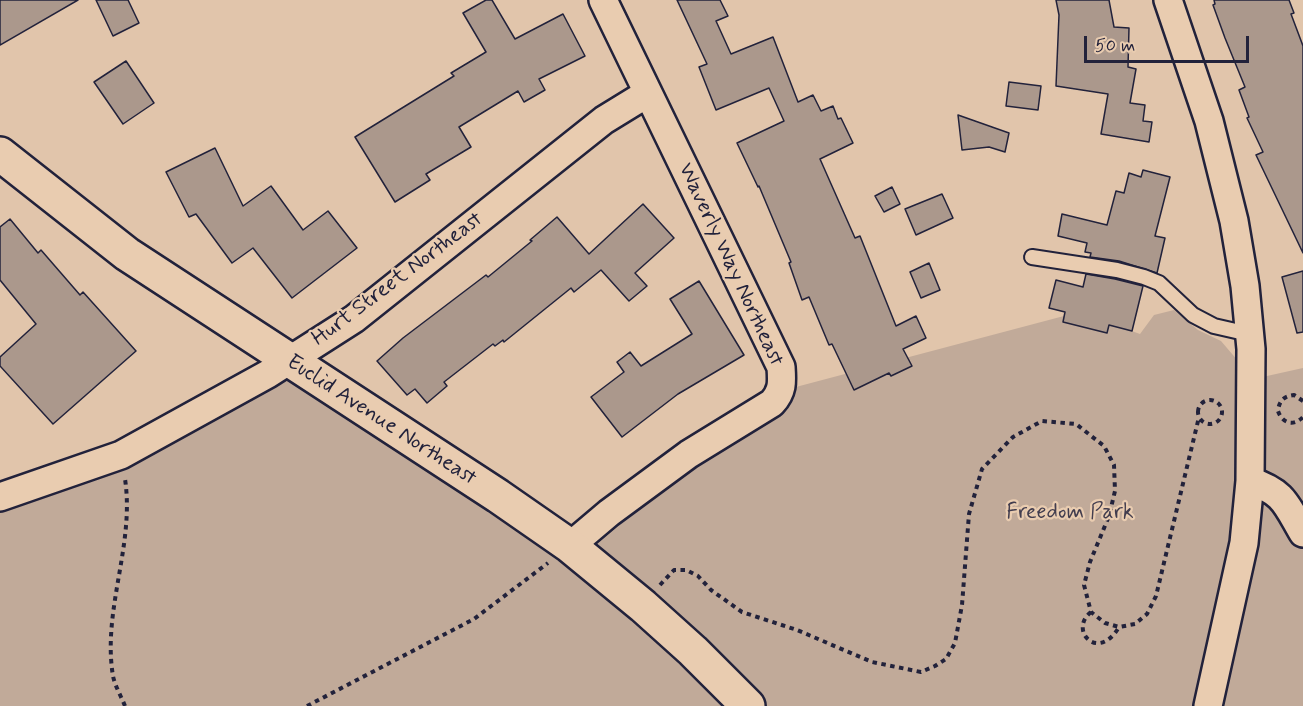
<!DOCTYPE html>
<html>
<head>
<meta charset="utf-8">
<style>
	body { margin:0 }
	#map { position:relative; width:1303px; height:706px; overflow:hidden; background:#e1c5ab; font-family:Mynerve,sans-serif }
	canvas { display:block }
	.scale { position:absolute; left:1084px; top:36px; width:165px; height:27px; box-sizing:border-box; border:3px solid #22223b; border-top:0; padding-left:8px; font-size:18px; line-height:21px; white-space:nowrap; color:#22223b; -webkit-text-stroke:4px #e9ccb0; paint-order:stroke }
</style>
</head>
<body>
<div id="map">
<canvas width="1303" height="706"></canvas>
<div class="scale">50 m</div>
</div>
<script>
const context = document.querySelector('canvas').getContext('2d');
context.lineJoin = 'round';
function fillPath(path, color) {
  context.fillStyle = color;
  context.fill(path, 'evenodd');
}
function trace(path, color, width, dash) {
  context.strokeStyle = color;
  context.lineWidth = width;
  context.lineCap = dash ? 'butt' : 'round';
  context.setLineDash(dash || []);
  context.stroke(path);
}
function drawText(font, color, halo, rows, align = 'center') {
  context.font = font + ' Mynerve,sans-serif';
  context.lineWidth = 4.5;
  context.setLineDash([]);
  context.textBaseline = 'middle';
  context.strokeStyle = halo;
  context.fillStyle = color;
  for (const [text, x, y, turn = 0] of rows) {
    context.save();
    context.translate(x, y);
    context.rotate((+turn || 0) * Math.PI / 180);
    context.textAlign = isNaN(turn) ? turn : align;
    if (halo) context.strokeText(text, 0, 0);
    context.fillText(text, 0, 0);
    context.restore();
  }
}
const green = new Path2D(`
	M1174,310l24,20 23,11 29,34 8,3 45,-10v338h-1303v-221l103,-22 185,-106 306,190 183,-155 302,-80 61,22 14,-19z`);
const building = new Path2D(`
	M0,0h78l-78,45z
	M96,0h32l11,23 -26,13z
	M486,0h6l23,39 48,-25 22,42 -46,23 6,11 -21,12 -6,-11 -59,36 12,20 -45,27 4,6 -35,22 -40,-65 99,-61 -3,-3 35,-21 -23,-39z
	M677,0h43l8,16 -12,5 15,33 42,-17 25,65 15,-7 8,16 12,-5 5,13 3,-1 12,25 -33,16 35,79 5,-2 36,90 20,-10 10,22 -23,11 9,17 -21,10 -2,-3 -35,17 -22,-46 -3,1 -20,-48 -7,3 -13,-37 2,-1 -32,-76 -1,1 -21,-44 47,-22 -15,-33 -53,22 -17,-43 8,-3z
	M1056,0h53l5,27 15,1 -1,39 8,2 -6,34 15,2 -2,16 9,1 -3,20 -48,-8 7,-40 -52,-8 3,-71z
	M1214,0h75l5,13 -3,1 12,32v207l-47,-98 7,-3 -16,-34 2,-1 -10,-27 6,-3 -20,-49 -12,-33 2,-1z
	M126,61l28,42 -31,21 -29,-42z
	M1009,82l32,4 -3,24 -32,-4z
	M958,115l51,18 -4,19 -16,-5 -27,3z
	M215,148l28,58 28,-20 32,44 25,-19 29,37 -65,50 -39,-50 -21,15 -36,-49 -7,3 -23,-45z
	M1143,170l27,7 -15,59 10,2 -8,35 -38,-12 -29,-4 1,-4 -6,-1 2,-9 -29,-7 4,-22 45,11 9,-34 8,2 5,-20 12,4z
	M892,187l8,17 -16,8 -9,-16z
	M942,194l11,24 -37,17 -11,-26z
	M643,204l31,34 -39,35 12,13 -18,15 -28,-31 -27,22 -3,-4 -67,54 -1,-2 -8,6 -2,-2 -49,38 3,4 -20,17 -12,-14 -8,6 -30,-34 26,-23 83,-63 2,2 44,-36 -2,-1 27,-23 32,37z
	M10,219l28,34 3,-3 39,45 3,-3 53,59 -83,73 -53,-58v-9l36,-33 -36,-44v-53z
	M929,263l11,27 -19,8 -11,-26z
	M1303,271v61l-6,1 -15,-56z
	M1086,274l29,5 28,7 -11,45 -23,-6 -2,8 -44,-11 2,-10 -16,-4 7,-28 27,7z
	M699,281l45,74 -66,39 -56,43 -31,-40 33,-25 -7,-10 13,-10 11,14 51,-32 -22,-35z`);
const path = new Path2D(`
	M1198 412a12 12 0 1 1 24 0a12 12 0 1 1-24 0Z
	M1303,401l-9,-6c-10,1 -15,6 -16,16 4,12 15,16 25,6
	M660,585l14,-15h12l12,6 13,14 31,22 55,18 75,32 49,10 14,-6 11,-7 9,-16 7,-38 7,-91 13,-45 31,-32 29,-16 34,3 28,22 10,19 1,26 -6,25 -19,46 -6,23 7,27 14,11 14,4 16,-3 12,-10 9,-18 43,-179
	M1091,612c-23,18 7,51 28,15
	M125,706c-4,-10 -10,-20 -12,-30 -11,-66 22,-131 12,-197
	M307,706l167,-87 74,-56`);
const lane = new Path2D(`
	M1032,257l85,13 27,7 15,6 34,32 21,11 35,8`);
const street = new Path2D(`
	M1168,0l41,121 25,100 11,65 6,63 -1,132 -6,62 -36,163
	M1250,481c34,11 36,23 53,52
	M0,497l121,-42 147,-81 86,-55 250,-199 44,-27
	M570,546l39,-33 80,-59 83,-51c11,-12 10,-21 9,-36l-178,-367`);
const secondary = new Path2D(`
	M0,154l127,100 371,242 72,50 73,60 50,45 55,55`);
const streetNames = [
	["Waverly Way Northeast",730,265,65],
	["Hurt Street Northeast",398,280,-37],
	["Euclid Avenue Northeast",381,421,33]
];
const parkNames = [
	["Freedom Park",1070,513]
];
fillPath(green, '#c1aa99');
fillPath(building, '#ab988c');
trace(building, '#22223b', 1.5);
trace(lane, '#22223b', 18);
trace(street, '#22223b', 32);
trace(secondary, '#22223b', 38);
trace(path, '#22223b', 4, [4.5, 4.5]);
trace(lane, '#e9ccb0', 14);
trace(street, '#e9ccb0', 27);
trace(secondary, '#e9ccb0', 33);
drawText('22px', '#22223b', '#e9ccb0', streetNames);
drawText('22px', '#423d4e', '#e9ccb0', parkNames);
</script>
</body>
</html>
